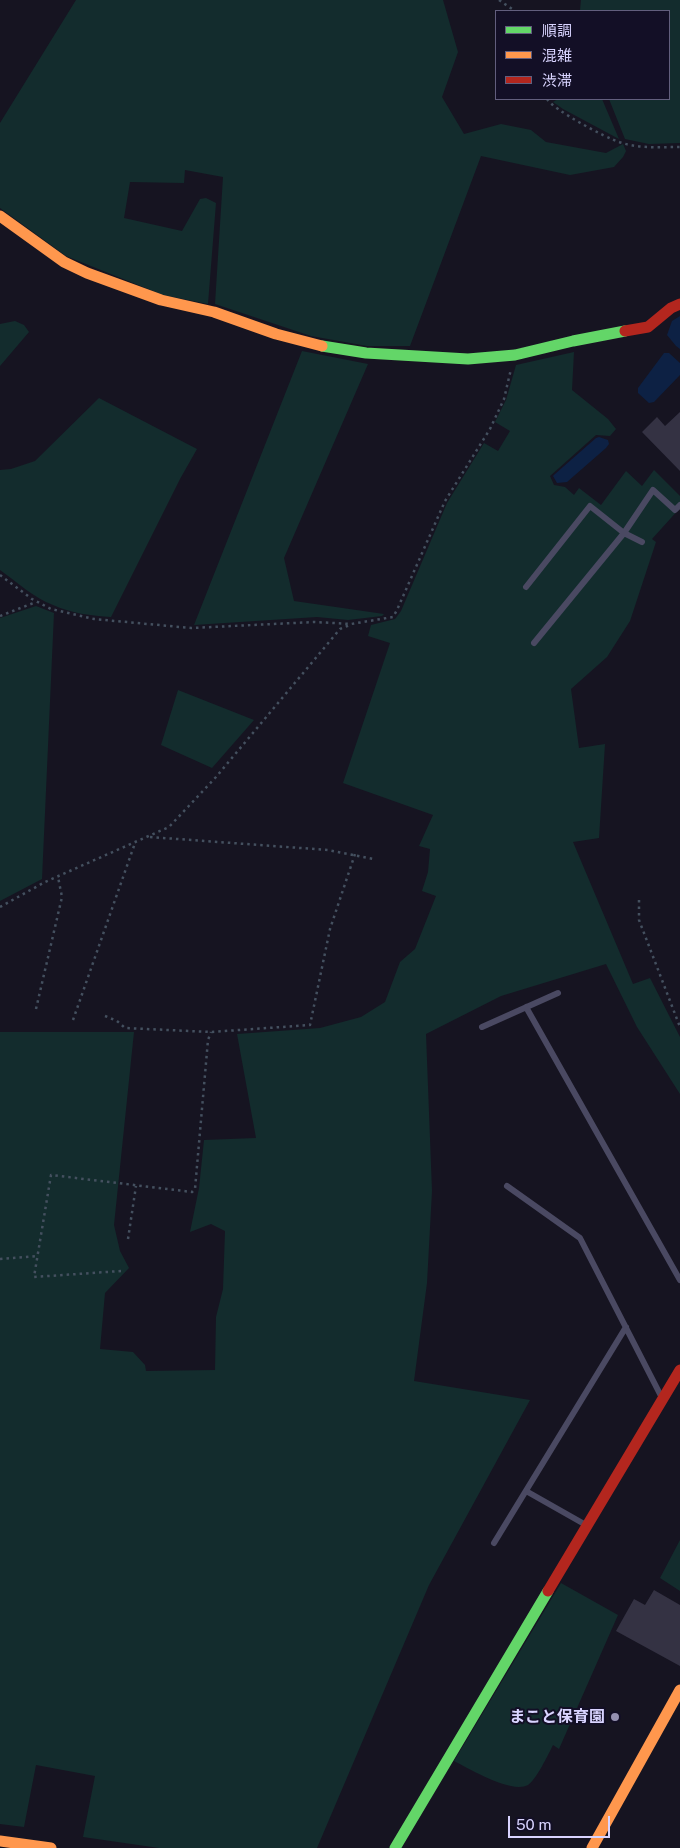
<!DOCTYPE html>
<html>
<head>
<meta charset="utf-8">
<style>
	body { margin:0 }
	#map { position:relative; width:680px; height:1848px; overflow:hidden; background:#161421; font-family:"Public Sans","Noto Sans JP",sans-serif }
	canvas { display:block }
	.legend { position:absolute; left:495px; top:10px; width:175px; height:90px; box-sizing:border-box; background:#130f26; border:1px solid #625e7d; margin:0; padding:6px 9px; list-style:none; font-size:15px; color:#d9d4ff }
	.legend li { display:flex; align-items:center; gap:10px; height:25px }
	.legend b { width:25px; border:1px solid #625e7d }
	.scale { position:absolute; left:508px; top:1816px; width:102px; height:22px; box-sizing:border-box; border:2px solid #d9d4ff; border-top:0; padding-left:6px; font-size:15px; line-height:18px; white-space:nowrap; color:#d9d4ff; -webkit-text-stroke:4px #130f26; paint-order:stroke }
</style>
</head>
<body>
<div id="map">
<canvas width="680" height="1848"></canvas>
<ul class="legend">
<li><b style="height:6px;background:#63d668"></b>順調</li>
<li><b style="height:6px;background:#ff974d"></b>混雑</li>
<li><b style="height:6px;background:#b3261e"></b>渋滞</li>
</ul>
<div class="scale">50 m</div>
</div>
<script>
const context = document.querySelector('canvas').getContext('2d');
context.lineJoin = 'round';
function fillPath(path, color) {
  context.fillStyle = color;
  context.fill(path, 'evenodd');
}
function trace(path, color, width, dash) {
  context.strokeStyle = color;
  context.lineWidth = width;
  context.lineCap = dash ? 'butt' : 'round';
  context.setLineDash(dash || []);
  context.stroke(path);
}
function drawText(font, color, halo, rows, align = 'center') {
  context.font = font + ' "Public Sans","Noto Sans JP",sans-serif';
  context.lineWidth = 4;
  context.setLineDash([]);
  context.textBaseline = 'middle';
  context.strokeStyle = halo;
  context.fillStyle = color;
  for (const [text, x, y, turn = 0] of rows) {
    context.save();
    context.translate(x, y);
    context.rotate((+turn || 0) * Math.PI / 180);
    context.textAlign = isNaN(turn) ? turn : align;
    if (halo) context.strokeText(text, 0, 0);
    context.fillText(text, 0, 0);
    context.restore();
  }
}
const green = new Path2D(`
	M76,0h367l15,52 -16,45 22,37 37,-10 30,6 15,12 60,11 17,-9 3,7 -3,6 -9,10 -44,8 -89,-19 -71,190h-43l-56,-10 -96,-32 8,-127 -38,-7 -1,13 -54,-1 -6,36 58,13 18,-32 6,-1 10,5 -8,101 -45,-9 -97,-39 -66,-48v-85z
	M581,0h99v143l-31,1 -24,-5 -16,-40h60v-88h-89z
	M558,99h44l17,40 -56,-30 -10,-7z
	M15,321l9,4 5,7 -29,34v-42z
	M302,351l66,13 -84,194 10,43 90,13 -2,2 -34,4 -31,-3 -123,8z
	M574,352l-2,38 36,29 8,10 -6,7 -14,-1 -46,41 4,9 11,2 9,8 5,-7 22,17 25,-34 16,15 12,-16 26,26v12l-28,31 4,3 -26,79 -23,36 -36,32 8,59 26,-4 -6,94 -26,4 60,142 17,-6 30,59v57l-43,-67 -31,-63 -105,32 -75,38 6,157 -5,92 -13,98 116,19 -101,185 -112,263h-158l-76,-11 12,-61 -59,-11 -12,62 -24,-3v-792h134l-20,193 6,26 9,17 -24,25 -5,56 33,3 12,13 1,6 69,-1 1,-53 7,-28 2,-58 -14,-7 -21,8 9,-44 5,-48 52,-2 -19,-104 83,-6 41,-11 24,-15 15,-40 15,-13 21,-53 -14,-5 6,-19 2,-23 -11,-3 14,-31 -90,-32 47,-140 -22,-7 3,-11 24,-6 6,-8 46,-108 37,-60 14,8 12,-20 -15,-9 11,-22 10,-35z
	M99,398l98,51 -17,30 -69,138c-19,-1 -41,-4 -58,-12 -19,-7 -36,-23 -53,-35v-100l11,-1 24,-8z
	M36,606l18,7 -12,266 -42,22v-283z
	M178,690l76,30 -42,48 -51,-23z
	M680,1540v51l-20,-13z
	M561,1583l57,32 -59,134 -6,-4c-5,10 -17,35 -25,40 -17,9 -58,-16 -74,-24z`);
const water = new Path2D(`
	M680,316v33l-4,-3 -9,-11 5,-14z
	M664,353h5l11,10v12l-26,27 -5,1 -11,-10v-5z
	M599,437l9,3 1,4 -3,4 -39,34 -10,1 -4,-7 2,-2 41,-36z`);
const building = new Path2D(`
	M680,412v59l-38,-39 15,-15 8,9z
	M654,1590l26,15v61l-64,-35 18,-32 11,6z`);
const path = new Path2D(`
	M499,0l16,11
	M547,99c5,10 59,39 72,43 20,7 41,5 61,5
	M0,575l32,24 19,10 43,10 97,9 124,-6 36,2 42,-7 4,-7 48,-109 45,-72 14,-30 7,-30
	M0,616l36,-14
	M150,837l178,13 45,9
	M639,900v20l41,107
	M0,907l45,-25 124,-55 47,-50 124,-148 10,-4
	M36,1009l26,-112 -4,-20
	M105,1016l12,5 8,7 86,4 99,-7 20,-96 25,-75
	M73,1020l62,-177
	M128,1239l8,-53
	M0,1259l38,-3
	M121,1271l-87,6 17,-102 141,17 3,-3 13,-149 3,-8`);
const lane = new Path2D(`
	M526,587l64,-81 34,27 18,9
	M534,643l90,-110 29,-43 22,20 5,-5
	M526,1007l154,273
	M482,1027l76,-34
	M507,1186l73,52 82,160
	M526,1491l60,34
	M494,1543l132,-216`);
const fast = new Path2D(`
	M322,346l44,7 102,6 47,-4 58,-14 52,-10
	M395,1848l153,-257`);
const slow = new Path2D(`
	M0,216l64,46 23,11 74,27 53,12 62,22 46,12
	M0,1841l51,7
	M592,1848l88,-158`);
const jam = new Path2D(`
	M625,331l23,-4 23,-19 9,-4
	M548,1591l132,-221`);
const markers = [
	[615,1717,5,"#9591b1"]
];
const poiNames = [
	["まこと保育園",605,1717]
];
fillPath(green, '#132c2d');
fillPath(water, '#0d2144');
fillPath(building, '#343243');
trace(path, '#44505f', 2.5, [2.5, 4]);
trace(lane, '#4a4962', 6);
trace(fast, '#63d668', 11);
trace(slow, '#ff974d', 11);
trace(jam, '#b3261e', 11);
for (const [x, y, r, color] of markers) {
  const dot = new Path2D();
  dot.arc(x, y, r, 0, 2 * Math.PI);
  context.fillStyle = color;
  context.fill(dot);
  trace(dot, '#130f26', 2);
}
drawText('bold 16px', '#d9d4ff', '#130f26', poiNames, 'right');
</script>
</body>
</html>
